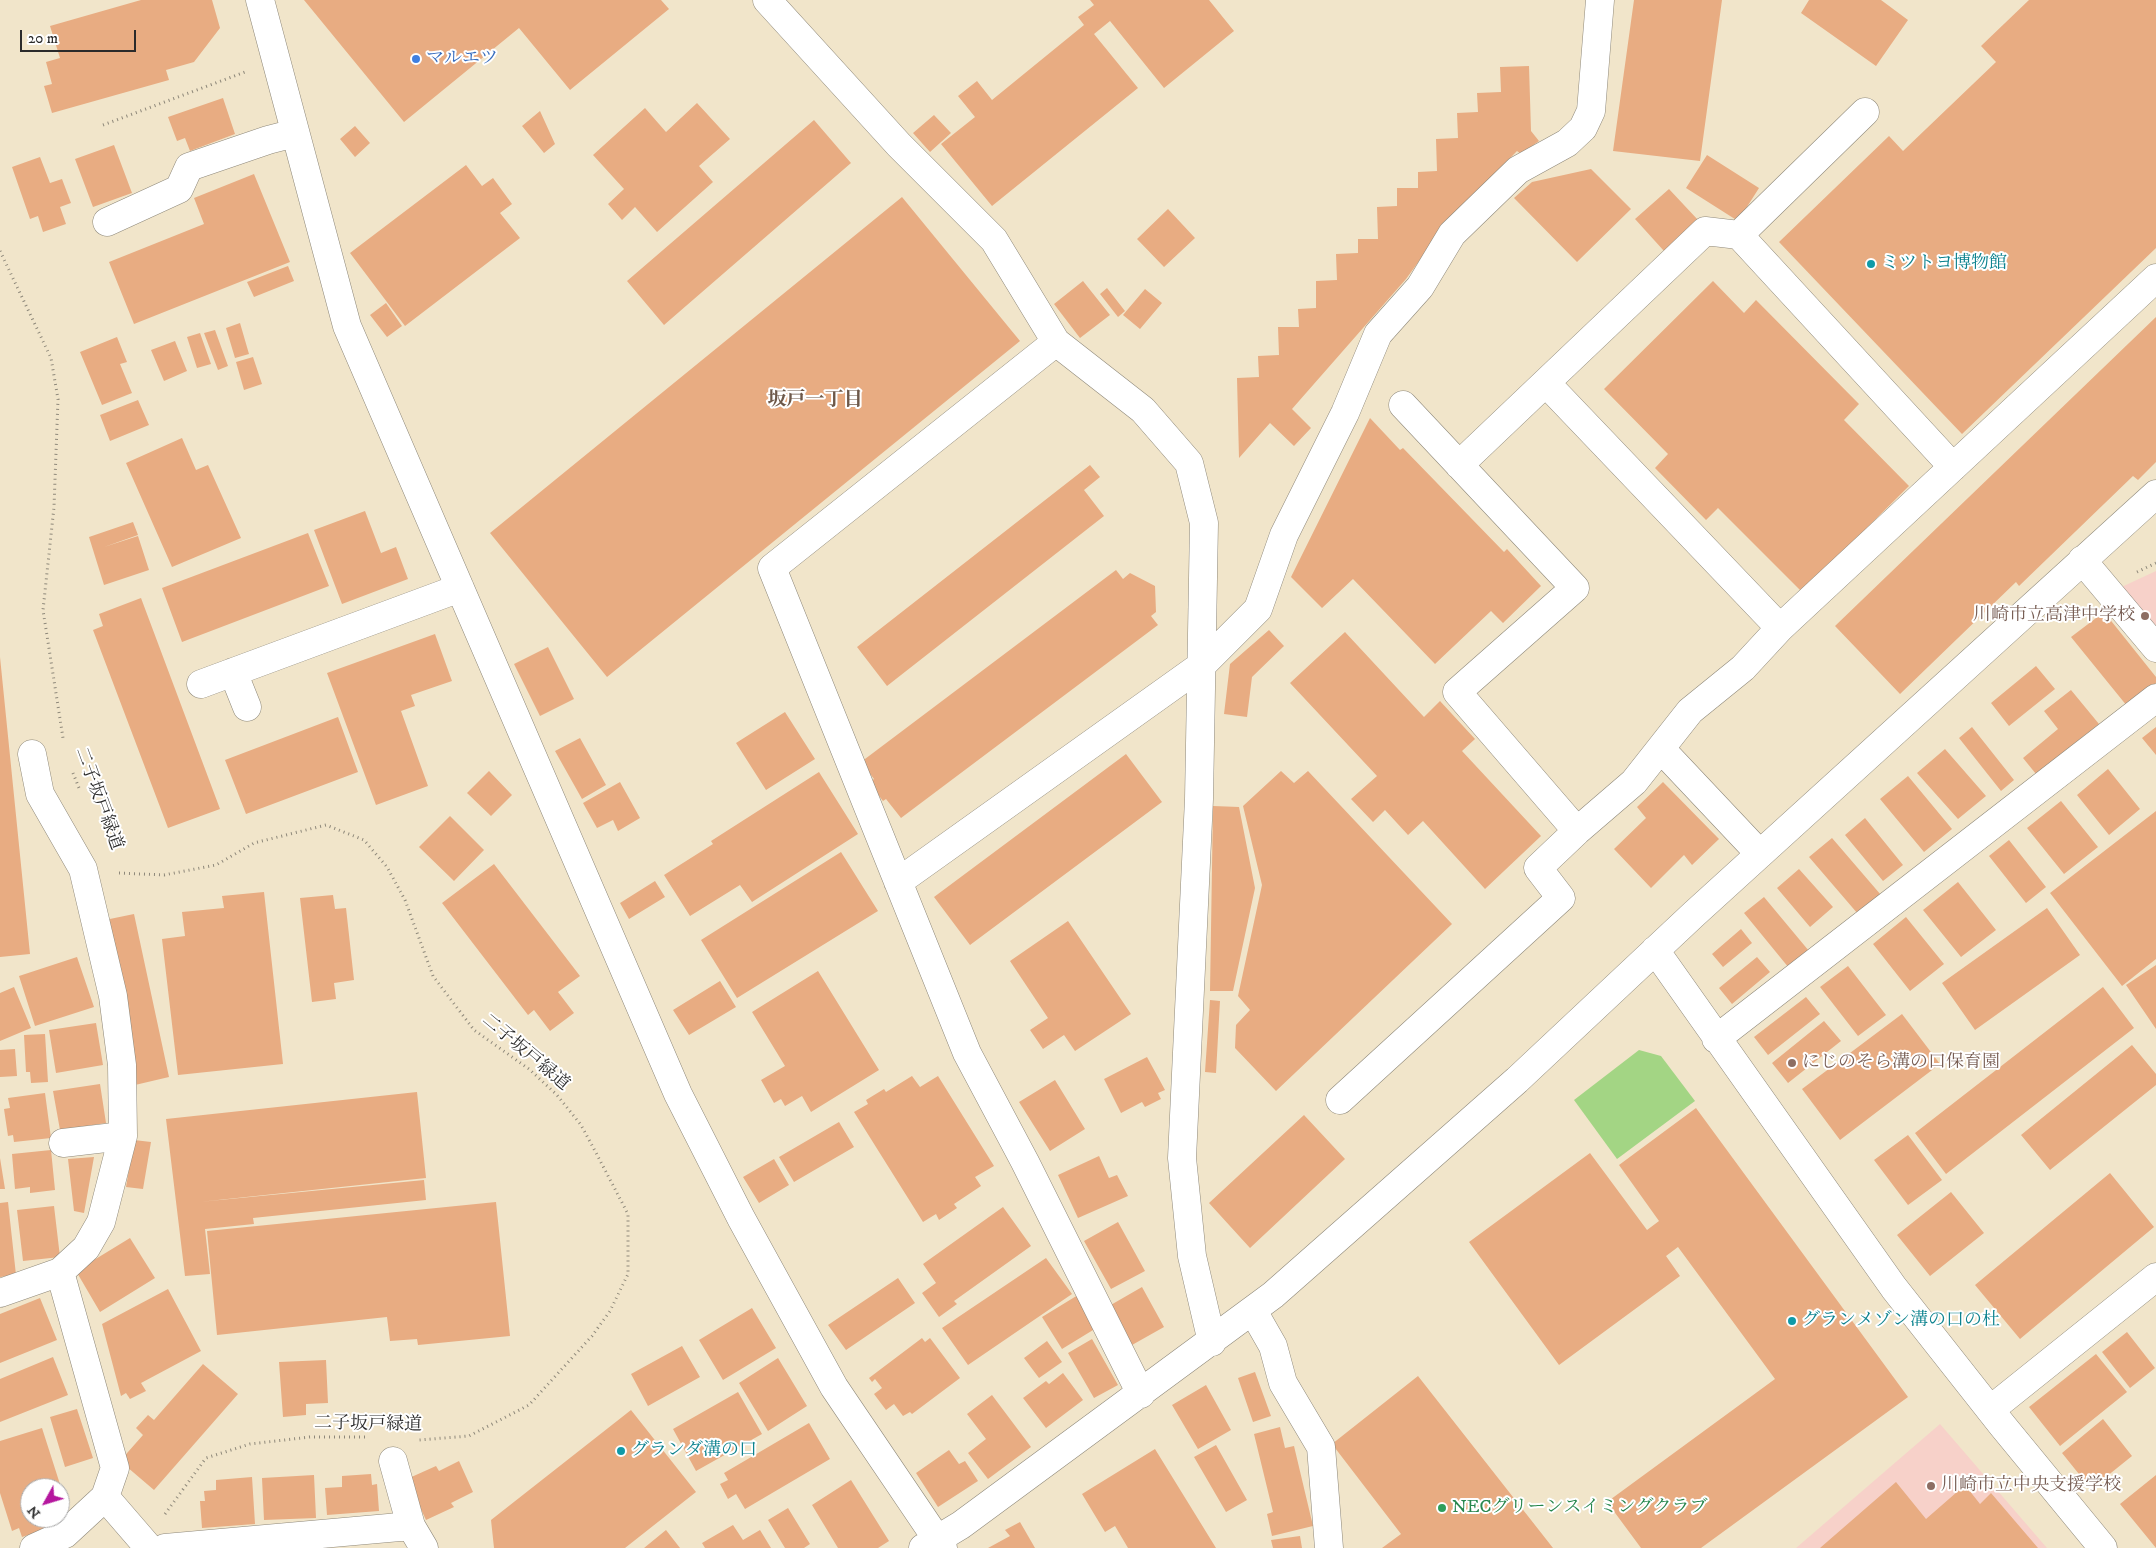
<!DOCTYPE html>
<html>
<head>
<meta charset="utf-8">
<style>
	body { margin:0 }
	#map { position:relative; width:2156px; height:1548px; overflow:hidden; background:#f1e5ca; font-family:"IM FELL DW Pica",serif }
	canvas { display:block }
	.north { position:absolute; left:20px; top:1478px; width:50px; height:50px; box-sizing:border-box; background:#fff; border:1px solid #aaa; border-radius:50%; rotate:231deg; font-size:14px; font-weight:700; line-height:20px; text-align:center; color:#2b2b2b }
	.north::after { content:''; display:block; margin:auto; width:18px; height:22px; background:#b5179e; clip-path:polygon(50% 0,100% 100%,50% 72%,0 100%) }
	.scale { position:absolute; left:20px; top:30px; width:116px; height:22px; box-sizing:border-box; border:2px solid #2b2b2b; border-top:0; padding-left:6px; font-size:15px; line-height:18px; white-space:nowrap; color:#2b2b2b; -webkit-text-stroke:4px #fff; paint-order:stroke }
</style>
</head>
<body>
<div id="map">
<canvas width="2156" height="1548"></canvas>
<div class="north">N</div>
<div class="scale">20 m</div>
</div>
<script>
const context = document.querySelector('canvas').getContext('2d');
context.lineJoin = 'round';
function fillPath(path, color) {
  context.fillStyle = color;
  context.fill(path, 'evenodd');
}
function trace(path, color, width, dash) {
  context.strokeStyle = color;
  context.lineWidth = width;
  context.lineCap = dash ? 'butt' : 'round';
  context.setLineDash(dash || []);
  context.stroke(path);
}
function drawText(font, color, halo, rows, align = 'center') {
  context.font = font + ' "IM FELL DW Pica","Noto Serif JP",serif';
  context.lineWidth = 4;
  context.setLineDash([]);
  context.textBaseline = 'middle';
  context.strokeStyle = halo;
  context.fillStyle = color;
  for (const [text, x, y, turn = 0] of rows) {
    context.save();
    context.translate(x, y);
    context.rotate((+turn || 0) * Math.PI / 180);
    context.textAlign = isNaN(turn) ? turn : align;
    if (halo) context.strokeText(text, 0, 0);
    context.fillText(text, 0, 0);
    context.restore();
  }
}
const built = new Path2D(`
	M2156,571v70l-43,-50z
	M1940,1424l107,124h-251z`);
const green = new Path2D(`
	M1639,1050l22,6 34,45 -78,58 -43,-59z`);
const building = new Path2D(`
	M141,0h71l8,28 -26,34 -28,8 3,10 -117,33 -8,-27 8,-2 -6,-22 14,-4 -10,-32z
	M304,0h357l8,9 -99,81 -51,-62 -115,94z
	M1090,0h119l25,31 -70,57 -54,-67 -16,13 44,54 -146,118 -51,-62 34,-27 -17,-21 19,-15 15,19 92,-75 -6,-8 16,-12z
	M1634,0h88l-22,161 -87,-10z
	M1809,0h72l27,20 -32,46 -75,-53z
	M2029,0h127v248l-194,186 -183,-192 110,-106 14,15 93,-89 -15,-16z
	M1529,66l2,65 8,10 -18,13 -4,-3 -71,73 -40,55 -114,130 19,19 -17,18 -24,-23 -31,35 -2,-80 22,-1 -1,-21 21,-1 -1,-28h21l-1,-18 18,-1v-27l21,-1 -1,-26 22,-1v-14h20l-1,-32 20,-1v-18h21v-16l19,-1 -1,-32 22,-1 -1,-25 21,-1 -1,-19 24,-1 -1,-25z
	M223,98l12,36 -45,17 -5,-13 -8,3 -9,-24z
	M697,103l33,36 -31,27 14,16 -56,50 -22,-25 -13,13 -14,-16 16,-15 -31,-34 52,-47 21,24z
	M540,111l15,33 -11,9 -22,-27z
	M934,115l17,18 -21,19 -17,-19z
	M814,120l37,43 -187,162 -37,-44z
	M355,126l15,17 -15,14 -15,-18z
	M114,145l18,48 -39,14 -18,-48z
	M1707,155l52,33 -21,33 -52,-33z
	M40,157l10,26 12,-4 9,24 -11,4 6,17 -23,8 -5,-16 -8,3 -18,-52z
	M466,165l16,21 11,-8 19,26 -12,9 20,25 -115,88 -55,-73z
	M1591,169l40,40 -54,53 -63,-64 18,-16z
	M254,174l36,88 -156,62 -25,-62 95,-38 -10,-26z
	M1669,189l29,31 -34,31 -29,-32z
	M902,197l118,144 -413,336 -117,-144z
	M1168,209l27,29 -31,29 -27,-28z
	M288,266l6,15 -40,16 -7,-15z
	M1083,281l27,34 -30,23 -26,-34z
	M1713,281l31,32 12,-13 103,104 -15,16 65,66 -107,106 -84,-84 -12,12 -51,-52 13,-14 -64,-65z
	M1107,288l18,23 -7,6 -18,-23z
	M1145,289l17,14 -22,26 -17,-14z
	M386,303l16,23 -15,11 -17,-22z
	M2156,317v145l-18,18 -5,-4 -114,110 -3,-4 -116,112 -65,-68z
	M240,323l9,31 -14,4 -9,-30z
	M215,330l13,36 -10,4 -14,-37z
	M200,333l11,31 -14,4 -10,-31z
	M117,337l10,25 -7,2 12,29 -30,12 -22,-53z
	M175,341l12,30 -23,10 -13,-31z
	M253,357l9,27 -18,6 -8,-28z
	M138,400l11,25 -39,16 -10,-26z
	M1370,418l30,32 3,-2 101,104 3,-3 34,37 -38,37 -12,-12 -56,53 -82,-85 -31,29 -31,-31z
	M182,438l14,32 12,-5 33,73 -69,29 -46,-104z
	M1090,465l10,12 -16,13 20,26 -217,170 -30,-39z
	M365,511l16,42 15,-6 12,32 -66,25 -28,-74z
	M133,522l5,13 -34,12 34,-11 11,34 -45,15 -15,-48z
	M308,533l21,53 -147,56 -20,-54z
	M1116,570l7,9 7,-6 25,13 1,26 -5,4 7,9 -257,193 -15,-19 -3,2 -14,-18 5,-4 -13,-17z
	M141,598l79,211 -52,19 -75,-198 10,-4 -4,-12z
	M2104,612l52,65v6l-29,23 -56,-69z
	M1269,630l15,16 -32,31 -5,40 -23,-3 6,-50z
	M1345,632l79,85 16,-16 35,38 -13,12 79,85 -56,53 -62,-68 -15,14 -23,-25 -12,12 -22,-23 26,-23 -87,-93z
	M435,634l17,47 -41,14 4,11 -14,5 27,75 -52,19 -49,-132z
	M548,647l26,52 -34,17 -26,-52z
	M0,657l30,297 -30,3z
	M2036,666l19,23 -46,37 -18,-23z
	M2071,690l28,34 -63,50 -13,-16 35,-29 -14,-18z
	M785,712l30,47 -49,31 -30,-47z
	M338,717l20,55 -112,42 -21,-54z
	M1972,727l42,53 -13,11 -42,-53z
	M2156,727v28l-14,-17z
	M580,738l26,47 -24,14 -27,-48z
	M1945,749l41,47 -28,23 -41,-46z
	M1126,754l36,48 -192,143 -36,-48z
	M2108,769l32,40 -31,26 -32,-40z
	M489,771l23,24 -21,21 -24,-23z
	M1281,771l13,12 14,-12 144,153 -176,167 -41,-43 1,-23 14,-15 -12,-14 24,-111 -19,-79z
	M819,772l39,62 -106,68 -12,-17 -50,31 -26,-41 49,-31 -2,-3z
	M1908,776l44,53 -28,23 -44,-53z
	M620,782l20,36 -22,13 -5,-11 -16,8 -14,-25z
	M1663,782l56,57 -27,26 -8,-10 -33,33 -37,-39 32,-31 -9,-11z
	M2061,801l37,46 -34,27 -37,-46z
	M1213,806l26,1 16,81 -22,103h-23z
	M2156,811v148l-34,27 -72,-93z
	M450,816l34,34 -30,31 -35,-34z
	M1865,818l38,47 -20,16 -38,-46z
	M1832,838l49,57 -23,19 -49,-57z
	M2009,840l37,47 -20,16 -37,-47z
	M841,852l37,59 -141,87 -36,-58z
	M494,864l86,112 -22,16 16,21 -24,18 -16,-21 -6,5 -86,-112z
	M1799,869l34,38 -23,20 -33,-39z
	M655,881l10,16 -36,22 -9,-16z
	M1958,882l38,48 -35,27 -38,-47z
	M264,892l19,172 -105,11 -16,-136 23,-3 -3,-24 42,-4 -2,-12z
	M333,895l2,14 11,-1 8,72 -20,3 2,16 -24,3 -12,-104z
	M1764,897l45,54 -20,17 -45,-55z
	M2047,908l33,47 -105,75 -33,-47z
	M134,914l35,163 -34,8 -30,-165z
	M1906,917l38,47 -34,27 -37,-47z
	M1068,921l63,93 -56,37 -11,-16 -21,14 -13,-19 18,-12 -38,-57z
	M1741,929l11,14 -29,24 -11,-13z
	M77,957l17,50 -59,19 -16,-50z
	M1757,957l13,15 -38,32 -13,-16z
	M2156,965v64l-30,-44z
	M1848,966l38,49 -28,21 -38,-49z
	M818,971l61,99 -68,42 -9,-16 -17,10 -4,-7 -7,4 -13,-23 24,-14 -33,-54z
	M720,981l16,26 -47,28 -16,-25z
	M14,987l17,41 -31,13v-48z
	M2103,987l31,41 -188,146 -31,-41z
	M1806,997l14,17 -52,41 -14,-18z
	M1210,1000l10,1 -4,72 -11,-1z
	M1902,1014l38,50 -100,76 -38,-51z
	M1824,1021l17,20 -53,42 -16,-20z
	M96,1023l7,42 -47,8 -7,-43z
	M45,1034l3,48 -17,1 -1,-11h-4l-2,-37z
	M2132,1045l24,29v11l-106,85 -29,-35z
	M15,1049l2,27 -17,1v-27z
	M1147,1057l18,33 -7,3 3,6 -16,8 -3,-5 -21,11 -17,-34z
	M912,1076l8,11 18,-11 56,90 -19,11 6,9 -27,18 3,4 -18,12 -3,-6 -13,8 -69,-110 14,-8 -2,-4 18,-11 2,3z
	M1055,1080l30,49 -35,22 -31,-49z
	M100,1084l6,39 -46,7 -7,-39z
	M417,1092l9,86 -227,24 225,-22 2,20 -173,18 1,6 -49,5 5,45 -25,2 -19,-157z
	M45,1093l6,45 -37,4 -1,-7 -5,1 -4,-27 6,-1 -2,-10z
	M1696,1108l212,289 -207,151h-60l-34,-46 168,-123 -97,-132 -12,9 14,20 -121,89 -90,-123 121,-89 57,77 12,-9 -40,-56z
	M1304,1115l41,44 -95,89 -41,-45z
	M839,1122l15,25 -60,35 -15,-25z
	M1908,1135l34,45 -34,25 -34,-45z
	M134,1140l17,2 -8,47 -17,-2z
	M51,1150l4,40 -25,3v-6l-15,2 -3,-35z
	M1099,1156l10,22 8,-3 11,21 -50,22 -20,-43z
	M94,1157l-10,56 -10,-2 -6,-52z
	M0,1158l5,31h-5z
	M774,1159l15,26 -30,18 -16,-26z
	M2110,1173l44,54 -134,112 -45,-54z
	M1951,1192l33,41 -54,43 -33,-41z
	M8,1202l8,73 -16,2v-74z
	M496,1202l14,134 -92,9 -1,-6 -27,2 -3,-24 -170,18 -10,-104z
	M54,1206l6,51 -37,4 -6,-51z
	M1003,1207l28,39 -77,55 3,3 -18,13 -17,-24 14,-10 -13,-19z
	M1118,1222l27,49 -34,18 -27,-48z
	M130,1238l25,40 -55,34 -24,-41z
	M1046,1258l26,36 -104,71 -26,-37z
	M898,1278l17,25 -69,47 -18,-25z
	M1142,1287l22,40 -32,18 -23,-39z
	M168,1289l33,62 -60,32 5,8 -16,8 -4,-6 -5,3 -19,-72z
	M1078,1295l20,32 -36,22 -20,-32z
	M40,1298l17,42 -57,23v-49z
	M752,1308l24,40 -53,32 -24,-40z
	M2127,1332l28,36 -25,20 -28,-36z
	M922,1338l3,4 5,-4 30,40 -48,36 -2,-2 -7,4 -9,-12 -8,6 -12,-16 8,-6 -7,-9 -3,3 -3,-4z
	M1092,1339l26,46 -24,13 -26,-45z
	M1047,1341l15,21 -23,16 -15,-20z
	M682,1346l18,31 -52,29 -17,-32z
	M2096,1354l31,38 -67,54 -31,-39z
	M53,1357l15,38 -68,27v-43z
	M778,1358l29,48 -39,25 -29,-48z
	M326,1360l2,43 -22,1v11l-23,2 -4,-55z
	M203,1364l35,30 -84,96 -34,-29 23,-26 -7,-7 12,-13 6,5z
	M1255,1372l16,44 -18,6 -15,-44z
	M1063,1373l20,27 -37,28 -23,-30 23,-17 3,3z
	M1418,1376l135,172h-171l19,-14 -69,-90z
	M1206,1385l25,45 -33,19 -26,-44z
	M738,1392l24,42 -66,37 -23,-42z
	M992,1395l39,52 -43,32 -20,-26 18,-14 -19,-25z
	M77,1409l16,49 -28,9 -15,-50z
	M631,1410l65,82 -71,56h-131l-3,-28z
	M2103,1419l29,37 -41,33 -29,-36z
	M809,1423l21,36 -85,50 -9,-15 -8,5 -8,-15 8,-4 -4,-7z
	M1280,1427l5,21 9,-2 19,80 -41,10 -5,-22 6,-2 -19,-78z
	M42,1428l24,75 -6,2v-17h-30v30h30v-4l4,9 -42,14 -3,-9 -7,3 -12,-38v-52z
	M1216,1445l31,55 -21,12 -32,-55z
	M1155,1449l61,99h-88l-13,-22 -10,6 -23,-38z
	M949,1450l10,14 6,-3 13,20 -40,26 -22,-34z
	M459,1461l14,31 -22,11 3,4 -28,13 -19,-41 29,-13 3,5z
	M371,1474l1,11 5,-1 2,27 -52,4 -2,-27 17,-1v-11z
	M314,1475l2,43 -52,2 -2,-42z
	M2156,1475v73l-36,-44z
	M252,1477l3,47 -53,4 -2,-27h5l-1,-10 12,-1v-10z
	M851,1480l38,61 -11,7h-40l-26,-43z
	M1896,1482l30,37 39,-34 15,19 11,-11 47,55h-218z
	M788,1508l22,36 -6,4h-19l-17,-28z
	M1020,1522l15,26h-47l22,-12 -5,-6z
	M733,1525l10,15 17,-10 11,18h-66l-3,-5z
	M666,1530l14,18h-36z
	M1300,1536l2,12h-29l-2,-8z`);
const path = new Path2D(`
	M103,125l142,-53
	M0,251l51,107 7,41 -4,108 -11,103 20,128
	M2137,572l19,-9
	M73,773l6,15
	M119,873l45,2 52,-10 38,-22 72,-18 38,15 23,27 18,33 28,76 41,54 55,39 28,26 24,30 13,24 34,65v60l-18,37 -18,25 -63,69 -60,31 -50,4
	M165,1514l41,-56 44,-14 60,-7h58`);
const minor = new Path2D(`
	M260,0l87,326 331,768 63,124 93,169 109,161
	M767,0l132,145 95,95 62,102 87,68 46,53 15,60 -5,276 -17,359 10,98 20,86
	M107,222l72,-33 10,-22 79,-27 27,-7
	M1739,235l214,232
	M1056,342l-284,226 195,485 58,109 116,232
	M1546,383l234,245
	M1403,405l172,183 -118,104 120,139
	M1459,465l246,-234 34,4 126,-123
	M2082,560l74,88
	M233,672l14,35
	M201,684l259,-96
	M1661,749l99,105
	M898,882l304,-217 56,-56 26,-74 61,-122 33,-79 42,-47 32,-53 66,-64 49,-27 16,-15 8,-17 9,-111
	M1655,950l239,338 108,137 101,123
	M1716,1039l440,-341
	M1340,1100l221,-202 -23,-30 39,-37 57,-49 56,-71 53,-43 37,-40 376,-350
	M63,1143l60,-7
	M0,1293l60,-21 26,-24 15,-26 22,-86 -1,-71 -9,-69 -30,-127 -43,-75 -8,-40
	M1253,1311l20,35 10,37 38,64 8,101
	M1990,1410l166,-133
	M393,1461l18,65 13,22
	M105,1497l44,51
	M34,1548l31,-14 40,-37 10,-29 -55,-196
	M165,1548l246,-22
	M923,1548l38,-23 312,-230 244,-215 177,-166 462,-420`);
const markers = [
	[416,59,5,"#3f7fe0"],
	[1871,264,5,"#0f9aa8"],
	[2145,616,5,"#8d6e63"],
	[1792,1063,5,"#8d6e63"],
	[1792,1321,5,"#0f9aa8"],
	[621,1451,5,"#0f9aa8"],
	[1931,1486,5,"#8d6e63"],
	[1442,1508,5,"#2e9e5b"]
];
const shopNames = [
	["マルエツ",426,59]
];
const cultureNames = [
	["ミツトヨ博物館",1881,264],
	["グランメゾン溝の口の杜",1802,1321],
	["グランダ溝の口",631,1451]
];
const educationNames = [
	["川崎市立高津中学校",2135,616,"right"],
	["にじのそら溝の口保育園",1802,1063],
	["川崎市立中央支援学校",1941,1486]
];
const streetNames = [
	["二子坂戸緑道",98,799,70],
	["二子坂戸緑道",525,1053,40],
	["二子坂戸緑道",368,1425,1]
];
const leisureNames = [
	["NECグリーンスイミングクラブ",1452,1508]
];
const neighbourhoodNames = [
	["坂戸一丁目",815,401]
];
fillPath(built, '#f7d1c9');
fillPath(green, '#a3d584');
fillPath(building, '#e8ac82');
trace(minor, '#8e887a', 29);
trace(path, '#8e887a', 3, [1, 4]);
trace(minor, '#fff', 28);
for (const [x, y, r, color] of markers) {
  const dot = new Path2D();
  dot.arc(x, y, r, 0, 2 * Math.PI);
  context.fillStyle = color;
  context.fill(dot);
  trace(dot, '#fff', 2);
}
drawText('18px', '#366cbe', '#fff', shopNames, 'left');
drawText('18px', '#0d838f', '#fff', cultureNames, 'left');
drawText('18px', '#785e54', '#fff', educationNames, 'left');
drawText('18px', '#2b2b2b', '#fff', streetNames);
drawText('18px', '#27864d', '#fff', leisureNames, 'left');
drawText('bold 19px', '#6d5849', '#fff', neighbourhoodNames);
</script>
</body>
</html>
